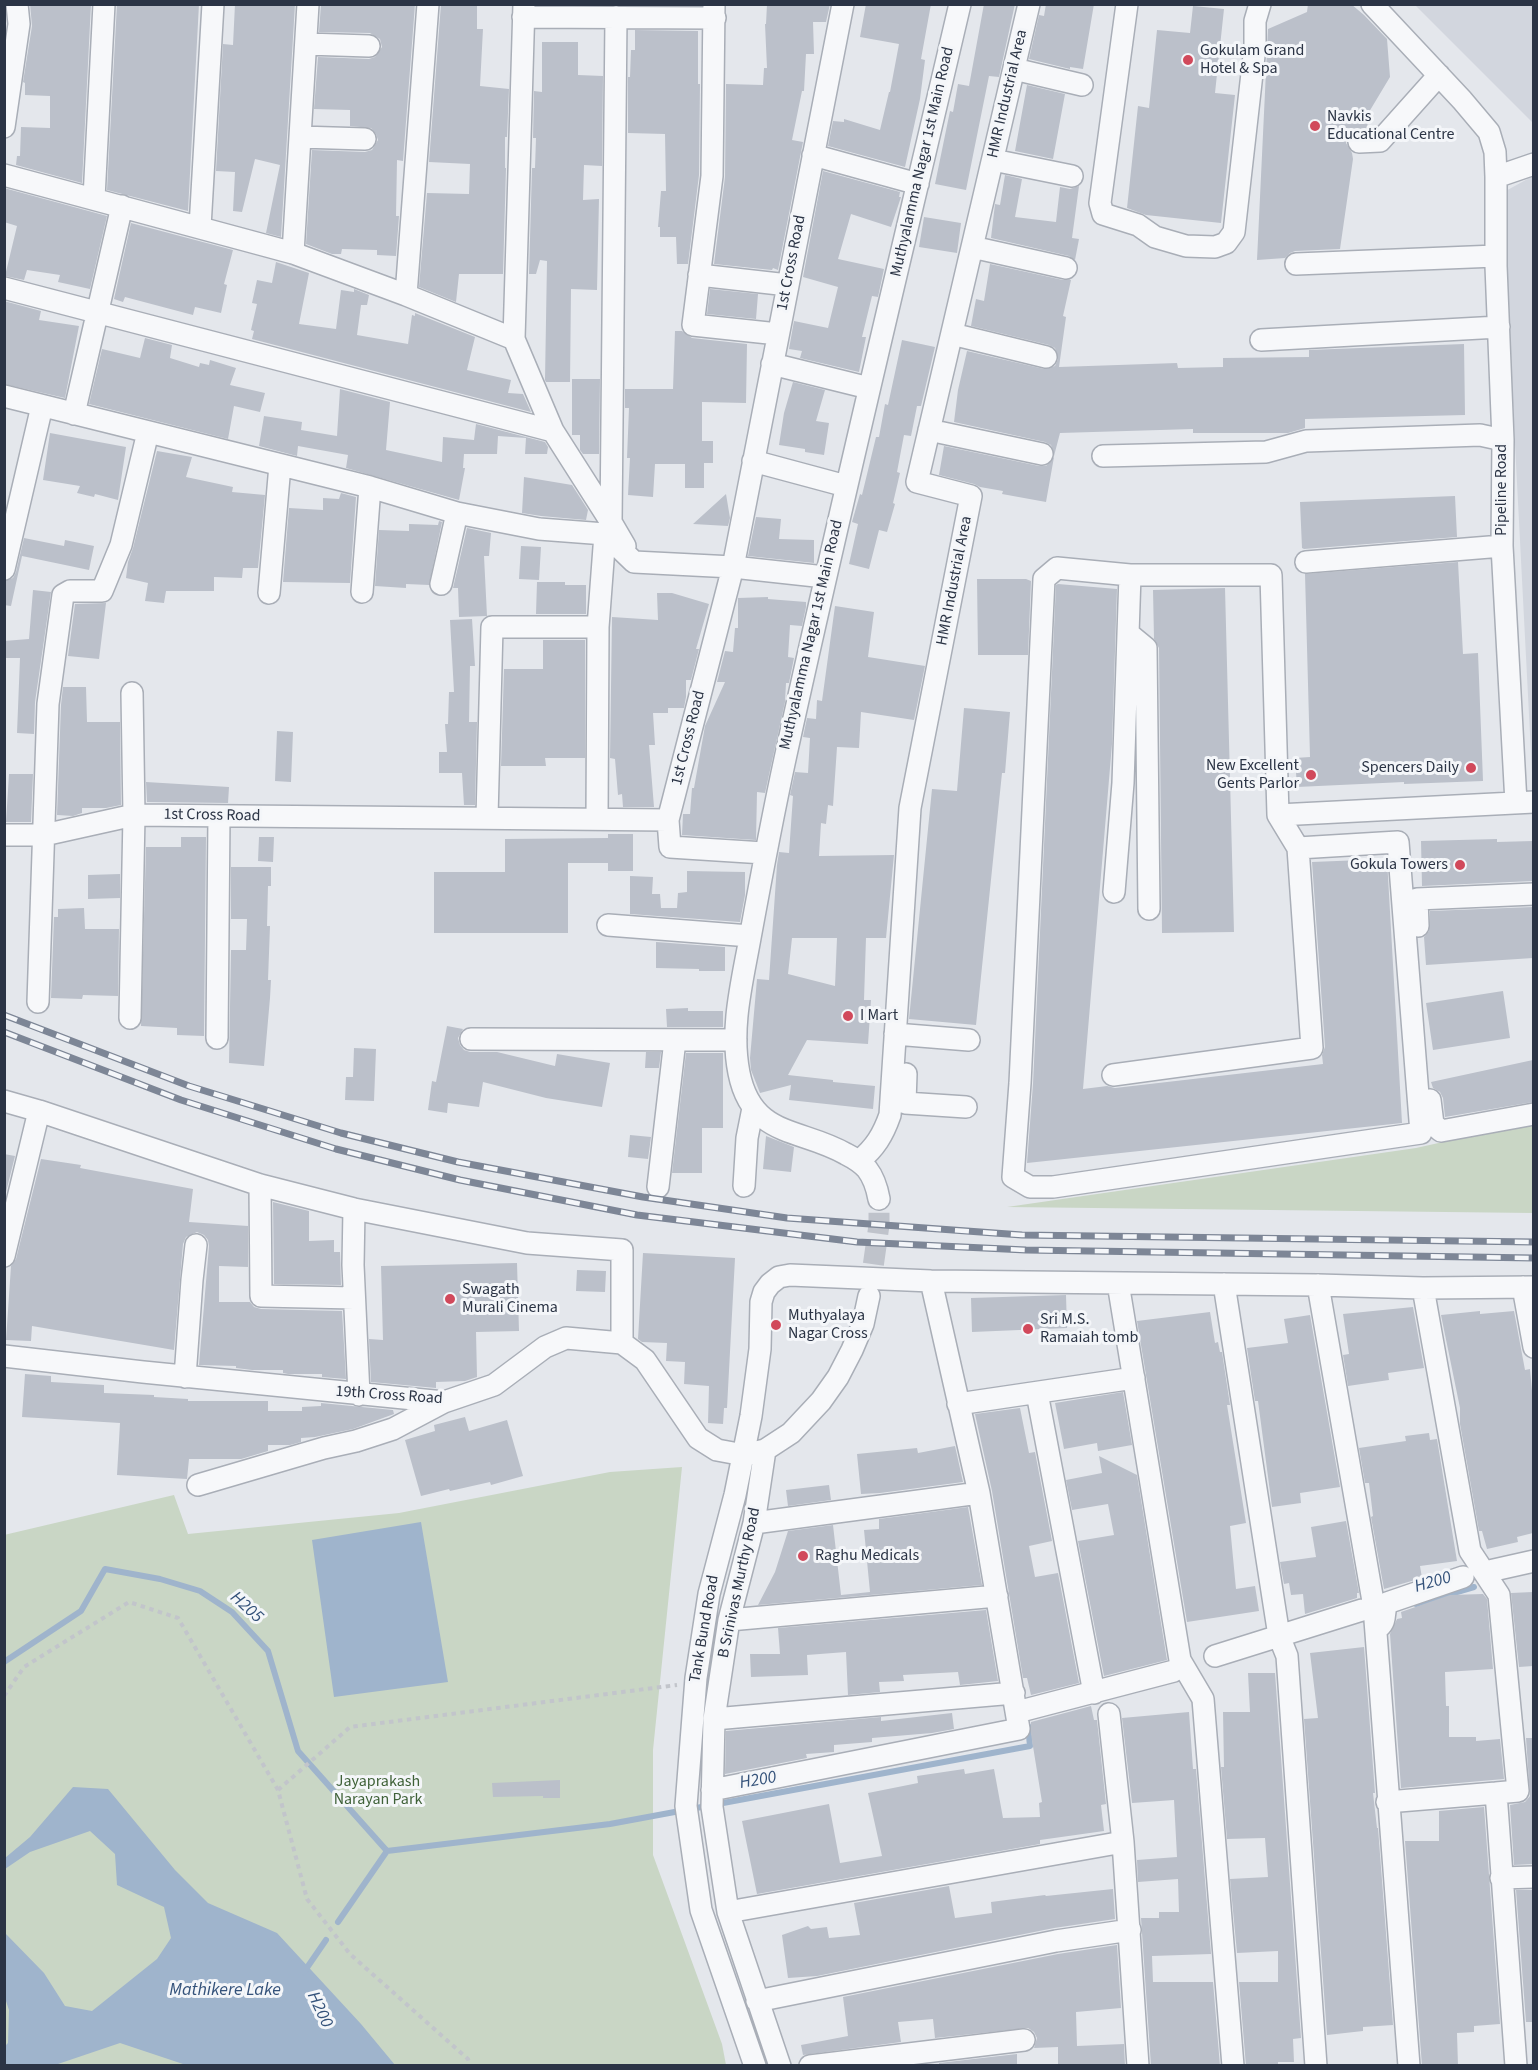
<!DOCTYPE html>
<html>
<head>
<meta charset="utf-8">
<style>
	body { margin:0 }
	#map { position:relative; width:1538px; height:2070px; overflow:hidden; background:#e4e7ec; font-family:"Source Sans 3",sans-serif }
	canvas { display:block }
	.frame { position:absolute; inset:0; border:6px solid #2b3445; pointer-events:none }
</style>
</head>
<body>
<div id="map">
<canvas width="1538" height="2070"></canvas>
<div class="frame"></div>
</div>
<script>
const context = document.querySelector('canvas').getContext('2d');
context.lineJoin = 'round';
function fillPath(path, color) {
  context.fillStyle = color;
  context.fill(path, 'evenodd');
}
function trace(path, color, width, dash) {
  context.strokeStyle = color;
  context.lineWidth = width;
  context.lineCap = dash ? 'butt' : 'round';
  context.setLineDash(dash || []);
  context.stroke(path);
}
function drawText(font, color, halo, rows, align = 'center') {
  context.font = font + ' "Source Sans 3",sans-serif';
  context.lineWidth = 6;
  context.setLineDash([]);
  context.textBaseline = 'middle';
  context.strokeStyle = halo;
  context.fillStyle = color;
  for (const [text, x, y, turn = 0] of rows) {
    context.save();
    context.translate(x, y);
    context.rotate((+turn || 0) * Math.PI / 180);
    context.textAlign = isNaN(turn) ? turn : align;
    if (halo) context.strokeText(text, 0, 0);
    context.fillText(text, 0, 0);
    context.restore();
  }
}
const built = new Path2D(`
	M1415,5h118v118z
	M1533,176v616l-31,-599z`);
const green = new Path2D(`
	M1533,1122v91l-526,-6 409,-59z
	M682,1467l-29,283v105l69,189 4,21h-721l-1,-530 170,-40 14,39 211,-21 211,-41z`);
const water = new Path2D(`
	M421,1522l27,160 -114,15 -22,-157z
	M73,1787l35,2 67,81 33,33 69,30 84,91 34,41h-209l-66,-22 -65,22h-50v-19l3,-3 1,-33 -4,-12v-65l39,40 21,33 27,5 65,-52 14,-21 -7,-31 -47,-22 -2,-31 -25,-23 -60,21 -25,17v-11l25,-21z`);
const stream = new Path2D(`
	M1416,1604l58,-17
	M4,1662l77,-51 24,-42 55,10 40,12 32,21 36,39 30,100 89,100
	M338,1922l49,-71 223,-27 420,-78 -2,-20
	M304,1972l22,-32`);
const building = new Path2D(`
	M30,4h61l-9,179 -66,-18 1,-9h3l1,-29 29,1v-32l-25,-1v-12l-2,-1 9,-56z
	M117,4h82l-11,207 -81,-21z
	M235,4h60l-14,233 -15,-4 14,-68 -25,-6 -13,53 -9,-1 2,-39 -19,-1 7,-127 10,1z
	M321,4h94l-12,157 -6,-1 -1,56h3l-3,40 -19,-1v-5l-35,-1 -1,5h-9l-26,-10 6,-94 53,2 7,-2 6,-10 -2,-6 -5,-6 -21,-2v-16l-36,-1 4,-52 51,2 6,-2 7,-10 -2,-8 -10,-6 -51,-1z
	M441,4h36v25h6l-3,57 29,3 -2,48h-2v31h1l-3,106h-44l-3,28 -37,-15 8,-94 42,1 1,-30 -41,-2z
	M767,4h63l-4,18h-13l1,32h-8l-2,37h-2l-10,49 11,2 -25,128 -5,-2 -1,2 -58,-6 11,-87 1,-93 37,1 1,-17h3l-2,-44h1z
	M866,4h65l-10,55 4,1 -5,39 -15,68 -77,-21 5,-25 11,1v-3l36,11 9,-38h1l9,-48 -39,-7z
	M984,4h31l-16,73 -10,-1 -23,114 -31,-6 15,-73 3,1 5,-28 11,2z
	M1046,4h48l-11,65 -13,-2v2l-41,-10 10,-44 5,1z
	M1308,4h43l13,11 23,24 3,38 -21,35 -2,17 -14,2 -6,6 -1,6 6,10 1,6 -13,90 -45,2 -5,2 -5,5 -28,2 11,-231 39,-17z
	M1193,6l31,3 -9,84 20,2 -14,128 -75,-8 -19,-7 11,-102 11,2 8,-78 33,3z
	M635,30l63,1v53h2l-1,91 -11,89h-11l-1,-27h-16v-10h-2l3,-36h5l-1,-57 -37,-1v-56h2l1,-27h4z
	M542,42h36v33l25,1 -1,90 -18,-1 -1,35 16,-1 -2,91 -26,-1 -1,93h-24l-1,-2 2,-119 -7,-1 -4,14h-7l3,-106h3l1,-30h-3l1,-47 8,1z
	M1027,85l38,9 -12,65 -38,-8z
	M823,171l77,21 -1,5h2l-10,30 -40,-13 -13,45 46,10 -6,28 -6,-1 -10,41h4l-7,35 -59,-14 2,-7 -13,-2 5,-28 34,7 10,-41 -35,-10z
	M1005,175l17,4 -7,38 41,5 4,-35 10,2 9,-3 -7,52 7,1 -4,21 -6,-4 -78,-18 4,-34 5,1z
	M4,188l103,28 -17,73 -32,-7 2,-7 -33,-5 -3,10 -19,-4 12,-50 -13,-4z
	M924,217l37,6 -4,30 -38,-6z
	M131,223l102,27 -9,34 3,1 -6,28 -26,-6 -2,8 -68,-18 -2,5 -9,-3z
	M276,262l33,11 -10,51 37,5 5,-39 13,2v-3l15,6 -2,10h-6l-4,30 51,9 4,-29 3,1v-3l60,24 -8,33 44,10 -3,13 15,1 8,18 -279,-73 2,-8 -3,-1 6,-26 -5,-1 5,-23 15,3z
	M990,264l73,16h8l-8,36 3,1 -7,50 118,-4 1,5 45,-1v-9l86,-1v-7l155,-6 1,71 -160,4v9l-17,5h-95v-4l-133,4 -6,23 -3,-11 -6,-3 -91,-20 4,-32 9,-39 77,18 11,-3 3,-7 -3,-11 -6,-3 -78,-19 5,-27 8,2z
	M710,289l48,5 -2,25 -49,-5z
	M4,301l37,10 -2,9 40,6 -14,72 -61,-14z
	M675,331h7l10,7 55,6 -1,59 -44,-1v39h11v22h-9v25h-19v-24h-30l-2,33 -25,-2 2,-37h-3l2,-50h-4v-19h48z
	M145,338l27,7 -2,13 29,9 1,-4 9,2 1,-5 26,8 -6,17 35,8 -5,19 -26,-6 -6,33 -139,-35 13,-55 38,9z
	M902,340l33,7 -14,59h-4l-6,30 -7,-1 -7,37 3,1 -7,30 2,1 -8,28 -8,-2 -10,39 -20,-5 9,-40 -6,-2 8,-28 2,1 14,-58h3l6,-33 3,1z
	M572,379h28l-1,75h-16l-3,-4v-15h-8z
	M793,382l32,8 -9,31 13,2 -5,32 -19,-3v-3l-26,-4 5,-32z
	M340,389l50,13 -4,48 56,12 1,-25 31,3 2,-16 69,18 3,5 -1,7h-22l1,-16 -28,-2 -1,18h-33l-1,14h2l-6,32 -113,-32 2,-13 -50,-9 -1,10 -38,-10 5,-30 38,6 -1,8 36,6z
	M50,433l76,14 -8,53 -23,-6 -1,3 -17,-4 3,-7 -37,-6z
	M944,446l95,20h7l8,-9 -8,45 -44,-8 1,-3 -23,-4 -6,-3 -35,-9z
	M157,451l35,6 -6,20 47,10 -1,5 33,3 -7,73h-15l-1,10 -28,-1v14h-48l-2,12 -19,-2 3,-18 -22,-5 2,-16 5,-14z
	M524,477l48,8 16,25 -2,10 -45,-4 -19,-3z
	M341,493l15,4 -6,86 -67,-1 6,-74 34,2v-12l16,1z
	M726,494l4,24 -2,8 -35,-2z
	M1455,496l2,41 -153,12 -2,-1 -2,-46z
	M756,517l25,2 -2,20 35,1v23l-66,-7z
	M439,521l3,1 -13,63 -23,-1v4l-31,-2 4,-56 30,1v-7l29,1z
	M467,528l24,5 -2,23h-5l3,60 -28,1 -1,-29h-5z
	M24,538l40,8 1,-6 29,6 -5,24 -67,-14 -11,50 -7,-1v-24l9,-3 3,-6z
	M521,546l20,1 -2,33 -20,-1z
	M1458,562l5,92 15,-1 5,128 -79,3v-2l-107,5 -2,-29 15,-1 -5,-183z
	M977,579h49l5,2 -3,74h-50z
	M537,582h28v3h21v29h-50z
	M1058,584l59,5 -5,155 -29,345 24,-3 8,2 208,-24 -1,-9 3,-8 -13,-185 75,-3 15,264 -375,40 6,-79 23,-499z
	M1225,588l9,344 -72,1 -3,-285 -5,-9 -1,-49z
	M33,590l18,2 -16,110 -1,32 -17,-1 3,-75h-16v-17l25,-2z
	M657,593h15l37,11 -13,45h3l-8,31h-5v17l-2,11h-16v5h-15l2,32h-6l5,62h-31l-1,-13 -4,1 -3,-36 -5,-1 2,-141 46,3z
	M768,597v2l38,3v5l-4,19 -12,-1 -2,32 6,1 -5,25h-3l-1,19 -20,91 -8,-1 -1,48 -74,-5 1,-21h7l2,-26h2l11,-62 20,-44h-8l8,-31 8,1 2,-24h3v-30z
	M106,603l-7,56 -31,-3 7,-52z
	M835,606l39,6 -6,45 57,9 -11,54 -53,-8 -2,36 -22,-1 -4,59 -5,-1 -2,19 -5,-1 -2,33 75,-1 -8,83h-20l-2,62h7l-3,44 -61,-4 -19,35 45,5v2l42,4 -2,23 -84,-9 2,-15 -31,8 -9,-23 -1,-12 7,-79 12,1 8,-115 2,-13 10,1 4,-57 -3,-1 5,-23 13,1 2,-35 -7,-1 4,-19 9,1 1,-19 5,1zM792,938h45l-2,48 -47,-12z
	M472,619l3,47h-5l-1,56h8l-2,83h-11l-2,-32h-23v-21h8l-2,-28h3l1,-32h5l-4,-72z
	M543,640h42v118h-40l1,8h-45l3,-97h39z
	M63,687h23l1,35h33l1,83 -15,3h-24v5l-9,3 -16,-1 4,-110z
	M964,708l46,4 -5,61h-3l-26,252 -67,-6 23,-230 25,2z
	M277,731l16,1 -2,50 -16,-1z
	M9,774h24l-2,48h-25z
	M146,782l83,5 -1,16 -81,-1z
	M608,834h25v37h-25v-8h-40v70h-134v-61h71v-33l103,-1z
	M181,837h25l-2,199 -27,-1v-7l-36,-2 5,-179h35z
	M259,837h15l-1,25 -15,-1z
	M1497,839v3l36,-1v40l-111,5 -1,-45z
	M231,867h40v19h-3l-1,40h3l-2,54h3l-1,18 -6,68 -35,-3 2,-113h15l1,-31h-16z
	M687,871l58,1v23l-5,27 -110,-8v-38l23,1 -1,17h8l1,14h16l1,-15 9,-1z
	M120,874v24l-32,1v-24z
	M1533,907v51l-107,7 -2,-28 5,-6 1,-20z
	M84,908l1,21h34l-1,67 -35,-1 -1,4 -31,-1 3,-81h4v-8z
	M656,942l69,5v24h-26v-2l-43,-1z
	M1503,991l7,47 -77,12 -7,-47z
	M688,1008v3h35v16h-56l-1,-18z
	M447,1026l16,3 -5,9 2,7 4,5 6,2h27l58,14 2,-12 53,9 -8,44 -56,-9 -63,-16 -4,25 -31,-4 -1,10 -19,-3 4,-29 4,1z
	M354,1048l22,1 -2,52 -29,-1 1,-23h7z
	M646,1052h15l-2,16h-14z
	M686,1053h37v75h-21v45h-30z
	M1533,1060v42l-88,15 -2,-19 -3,-6 -7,-4 -2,-6z
	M630,1135l21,2 -3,22 -20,-2z
	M766,1136l28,11 -3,25 -28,-3z
	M4,1154l11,2 -11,44z
	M41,1159l40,6 -1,3 113,21 -4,33 59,4v41l-29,-1v36h31l4,5 7,2 81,2 4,68 -24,-2v-3h-34l-5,-1v-3h-31l-16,-2v-2l-37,-1 10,-119 -1,-6 -4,-5 -7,-3 -11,5 -3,7 -9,106 -142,-24 -1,15 -25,-1 5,-74 5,-7z
	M273,1202l36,9v30l25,-1v12h6l1,33 -67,-1z
	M643,1253l92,5 -8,150h-3l-1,16 -15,-1 1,-37 -25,-2 1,-22 -19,-1 1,-18 -25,-1 -4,-3z
	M517,1263l2,68 -43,1 1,45 -12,4 -29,1v6l-65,-6 -2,-43 14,1 -2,-74z
	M577,1270l29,1 -1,21 -29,-1z
	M1066,1295l1,33 -95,4 -1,-34z
	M1413,1307l11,61 -36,5 1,7 -41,6 -5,-31 6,-1 -6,-40z
	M1480,1311v3l34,-3 11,59 5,-1 3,33v131l-16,4 1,5 -31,7 -5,-18h-3l-19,-107v-16l-19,-93z
	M1210,1312l5,31 3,-1 2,10h2l8,53h-3l19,118 -16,3 6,63 19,-3 4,25 -72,11 -50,-301z
	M1310,1315l30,172 -40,6 1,10 -29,4 -14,-106h-3l-8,-53 41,-5 -4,-24z
	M25,1374l26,2v6l53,3v8l50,2v2l34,2v2h80v10h34v-4l19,-1v-3l72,7 1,4 -41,15 -38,8 -14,1v4l-11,3h-22v6l-27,8h-52l-2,20 -70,-4 3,-52 -98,-6z
	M1123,1392l9,53 -34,6 -1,-8 -33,6 -9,-46z
	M1020,1408l9,45 6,-1 17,89 -23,5 6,31 23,-4 21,110 -48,12 -4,-17h-4l-31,-187 -17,-77z
	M465,1417l4,14 38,-11 16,56 -32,9 -1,-3 -40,9 -1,-2 -28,7 -16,-56 30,-9 -1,-6z
	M1429,1433l1,7 7,-1 20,122 -37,5 2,12 -38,11 -13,-72 2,-1 -4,-33h-4l-6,-35 47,-7 -1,-5z
	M955,1446l8,36 -83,11 -19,1 -4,-40 60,-6 1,5z
	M1099,1456l38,19 30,185 -63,16 -26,-135 36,-6 -6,-31 -36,6 -6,-30 36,-7z
	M829,1485l2,15 -43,6 -2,-16z
	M968,1507l14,78 -224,20 17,-33 13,-41 45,-6 8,70 29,-3 -6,-62 15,-1v-10z
	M1346,1521l13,72h-2v5l-52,16 -2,-20 -12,1 -2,-12 -5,1 -4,-22 36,-5 -5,-30z
	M1533,1592v74l-14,1 -8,-74z
	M1483,1594l4,5 6,70 -48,3 1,34h3v31h27v4l24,-2 4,40 -103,9 -11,-154 7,-15 5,-1 -1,-6 49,-17z
	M986,1610l12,71 -38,4 -2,-13 -55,3 1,6 -25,1 1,10 -32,3 -2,-43 -39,3 1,20 -57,2 -1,-23h30l-2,-26z
	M1364,1647l11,146h-2l4,35h1l15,197 -30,2v4l-36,4 -23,-316 14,-1 -8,-65z
	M1248,1673h27l26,365 -8,1 1,23h-16v4h-32l-7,-84h39v-31l-41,2 -7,-74 38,-2 -3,-39 -38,1 -6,-72h3l-1,-55h27z
	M1091,1706l3,14h3l9,84 -5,1 3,26 -64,9v4l-283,50 -15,-73 87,-17 11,59 42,-7 -14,-63 50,-10 -1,-7 47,-7 1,5 29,-5 9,49 37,-1 -1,-14 3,-1 -11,-68v-12z
	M1189,1712l4,57h3l15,185 -59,2 1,26h60l7,84h-69l-10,-148h18v-6h20l-1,-33 -40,3 -1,-22 40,-3 -3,-57 -42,3 -10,-85z
	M952,1713l2,16 -22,4 -60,5v4l-38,3v7l-28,2 1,4 -82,16 1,-43 155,-14v4z
	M1526,1738h7v126l-19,1 -4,-60 15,-3 5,-6z
	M560,1780v18h-17v-2l-50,1 -1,-14z
	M1484,1807l16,217 -26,2v6l-17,1 1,33h-36l-17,-225h34v-30z
	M949,1886l6,32 37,-5 -1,-11 54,-7 1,1 67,-7 2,30 -61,9 -237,48 -29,2 -6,-43 26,-9 3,3 16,-2 2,11 31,-3 -6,-32z
	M1516,1890h17v132h-7z
	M1117,1945l4,63 -45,4 1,34 47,-2 1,22h-67v-19l-24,1 3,-10 -3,-6 -6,-4 -93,10 -2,-19 -35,3 3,20 -98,13 -2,-10 47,-9 -5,-39 215,-43z
	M1017,2054v12h-78v-3z`);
const minorTunnel = new Path2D(`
	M869,1295l10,-70v-26`);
const path = new Path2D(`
	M4,1696l20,-29 105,-65 49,16 100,172 29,109 43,55 118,105 2,7
	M278,1790l72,-63 327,-42`);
const minor = new Path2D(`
	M714,4l-2,172 -19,149 85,9
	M1127,4l-27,199 3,11 35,11 17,12 31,9 29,1 11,-4 8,-11 21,-185v-26l5,-17
	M1372,4l90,96 27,32 6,20 1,25 38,-13
	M523,17l192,1
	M306,44l63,2
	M1014,69l68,16
	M4,127l15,-103 -2,-20
	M300,137l65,2
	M1359,142l21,-1 59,-66
	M813,155l105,29
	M993,160l79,16
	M4,175l289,78 113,42 108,44 39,92 58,91 14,24
	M1496,177v89l7,174 -1,106 14,257
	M94,198l10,-194
	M200,227l13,-223
	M972,247l94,21
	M293,253l15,-249
	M1296,264l200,-8
	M699,275l89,10
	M4,288l549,143
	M406,295l22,-291
	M952,334l94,23
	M514,339l10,-335
	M1261,340l238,-13
	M772,364l97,24
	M4,396l366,91 87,26 82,16 66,5 29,28 99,5 92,10
	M74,414l48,-208
	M929,430l113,24
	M1103,456l163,-4 40,-11 174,-6 23,5
	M753,461l93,25
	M611,522l5,-505
	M1306,562l196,-16
	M4,569l38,-163
	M441,584l16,-71
	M362,592l8,-105
	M269,593l11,-128
	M1129,634l17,14 3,261
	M487,817l5,-190h106
	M597,819l1,-192 7,-93
	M668,820l2,27 94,6
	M4,835h40l90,-20 534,5 65,-253 110,-563
	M1298,848l100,-6 23,291 -368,54h-23l-17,-10 7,-94 24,-504 13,-11 73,7h141l7,240 256,-13
	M1114,892l9,-109 7,-208
	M608,925l142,11
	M1418,926l-1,-27 117,-5
	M38,1002l10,-298 15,-109 7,-4h32l19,-46 27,-113
	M130,1018l4,-203 -2,-122
	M895,1034l74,6
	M217,1038l2,-222
	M471,1039l265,1
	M906,1074l-1,29 61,4
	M1113,1075l199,-27 -14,-200 -20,-33
	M1430,1100l3,24 8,7 93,-17
	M4,1101l35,10 -35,145
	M39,1111l221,74 94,24 173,34 95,7v93
	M859,1161c16,-13 24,-26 31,-46l20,-307 61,-312 -54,-14 112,-478
	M260,1185l1,111 93,2
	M744,1186l3,-48 6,-30
	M658,1187l17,-147
	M879,1199c-2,-11 -5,-21 -12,-30 -6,-7 -13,-11 -21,-15 -45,-26 -94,-16 -107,-81 -9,-45 3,-90 11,-135 11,-60 22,-119 35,-179 55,-252 116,-503 175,-755
	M354,1209l-1,56 6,130
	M1118,1283l62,377 23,39 30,367
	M1224,1284l55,352 8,20 29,410
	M1318,1285l56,322 35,459
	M1523,1287l11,60
	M1423,1288l47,263 29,44 19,196 -22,2 20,273
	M4,1356l139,16 301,30 50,-17 51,-38 21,-9 56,5 23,17 53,78 19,12 27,5 21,-5 26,-17 30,-32 17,-24 14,-27 11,-26 6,-28
	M185,1377l7,-97 4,-35
	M1037,1393l57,300
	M958,1404l176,-26
	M765,1450l-11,73 -25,97 -15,99 -2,88 16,105 52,154
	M198,1485l126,-37 32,-7 37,-12 51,-27
	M754,1523l225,-30
	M1485,1572l49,-11
	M729,1620l268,-24
	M1379,1627c8,-6 4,-16 8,-24l76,-26
	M1215,1656l147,-46
	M1017,1712l157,-41
	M1109,1714l14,128 15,224
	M714,1719l300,-26
	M712,1790l307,-61 -40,-236 -48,-212
	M1387,1802l109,-9
	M1501,1878l33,-1
	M728,1912l395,-70
	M757,2001l299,-60 74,-11
	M755,2066l-54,-156 -15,-104 10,-128 13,-84 26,-99 16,-79 9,-67 1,-47 3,-10 6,-8 9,-7 11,-2 141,6 387,4 105,3 111,-1
	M810,2066l214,-26`);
const rail = new Path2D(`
	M4,1015l185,71 152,47 117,29 185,35 144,21 235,17 512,7
	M4,1032l177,68 155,49 124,31 177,35 220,27 169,8 508,8`);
const markers = [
	[1188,60,6,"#d1495b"],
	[1315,126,6,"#d1495b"],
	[1471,768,6,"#d1495b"],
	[1311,775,6,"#d1495b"],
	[1460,865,6,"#d1495b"],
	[848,1016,6,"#d1495b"],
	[450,1299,6,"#d1495b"],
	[776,1325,6,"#d1495b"],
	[1028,1329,6,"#d1495b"],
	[803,1556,6,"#d1495b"]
];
const poiNames = [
	["Gokulam Grand",1200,51],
	["Hotel & Spa",1200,69],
	["Navkis",1327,117],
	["Educational Centre",1327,135],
	["New Excellent",1299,766,"right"],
	["Gents Parlor",1299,784,"right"],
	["Spencers Daily",1459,768,"right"],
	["Gokula Towers",1448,865,"right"],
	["I Mart",860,1016],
	["Swagath",462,1290],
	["Murali Cinema",462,1308],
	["Muthyalaya",788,1316],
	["Nagar Cross",788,1334],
	["Sri M.S.",1040,1320],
	["Ramaiah tomb",1040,1338],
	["Raghu Medicals",815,1556]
];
const streetNames = [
	["HMR Industrial Area",1008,94,-77],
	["Muthyalamma Nagar 1st Main Road",923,162,-77],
	["1st Cross Road",792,263,-79],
	["Pipeline Road",1502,490,-90],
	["HMR Industrial Area",955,581,-79],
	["Muthyalamma Nagar 1st Main Road",812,635,-77],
	["1st Cross Road",689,738,-76],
	["1st Cross Road",212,816,1],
	["19th Cross Road",389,1396,4],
	["B Srinivas Murthy Road",740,1583,-78],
	["Tank Bund Road",705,1629,-80]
];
const parkNames = [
	["Jayaprakash",378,1782],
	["Narayan Park",378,1800]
];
const waterNames = [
	["H200",1433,1583,-16],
	["H205",246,1608,42],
	["H200",758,1781,-10],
	["Mathikere Lake",225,1991],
	["H200",319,2010,65]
];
fillPath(built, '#d2d6de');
fillPath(green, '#c9d6c5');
fillPath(water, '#9fb4cc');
trace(stream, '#9fb4cc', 6);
fillPath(building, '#bbc0ca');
trace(minorTunnel, '#bfc3cb', 21, [21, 10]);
trace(minor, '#a9aeb7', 24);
trace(path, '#c2c5cb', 4, [4.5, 4.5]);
trace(minor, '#f7f8fa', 21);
trace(rail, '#7d8696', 7);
trace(rail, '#f4f6f9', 4.5, [14]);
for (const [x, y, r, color] of markers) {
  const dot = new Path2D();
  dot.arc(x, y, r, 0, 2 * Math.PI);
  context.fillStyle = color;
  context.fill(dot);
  trace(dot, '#f4f6f9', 2);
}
drawText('16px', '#2b3445', '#f4f6f9', poiNames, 'left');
drawText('16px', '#2b3445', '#f4f6f9', streetNames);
drawText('16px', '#3f6138', '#f4f6f9', parkNames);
drawText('italic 18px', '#34527a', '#f4f6f9', waterNames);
</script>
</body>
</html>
